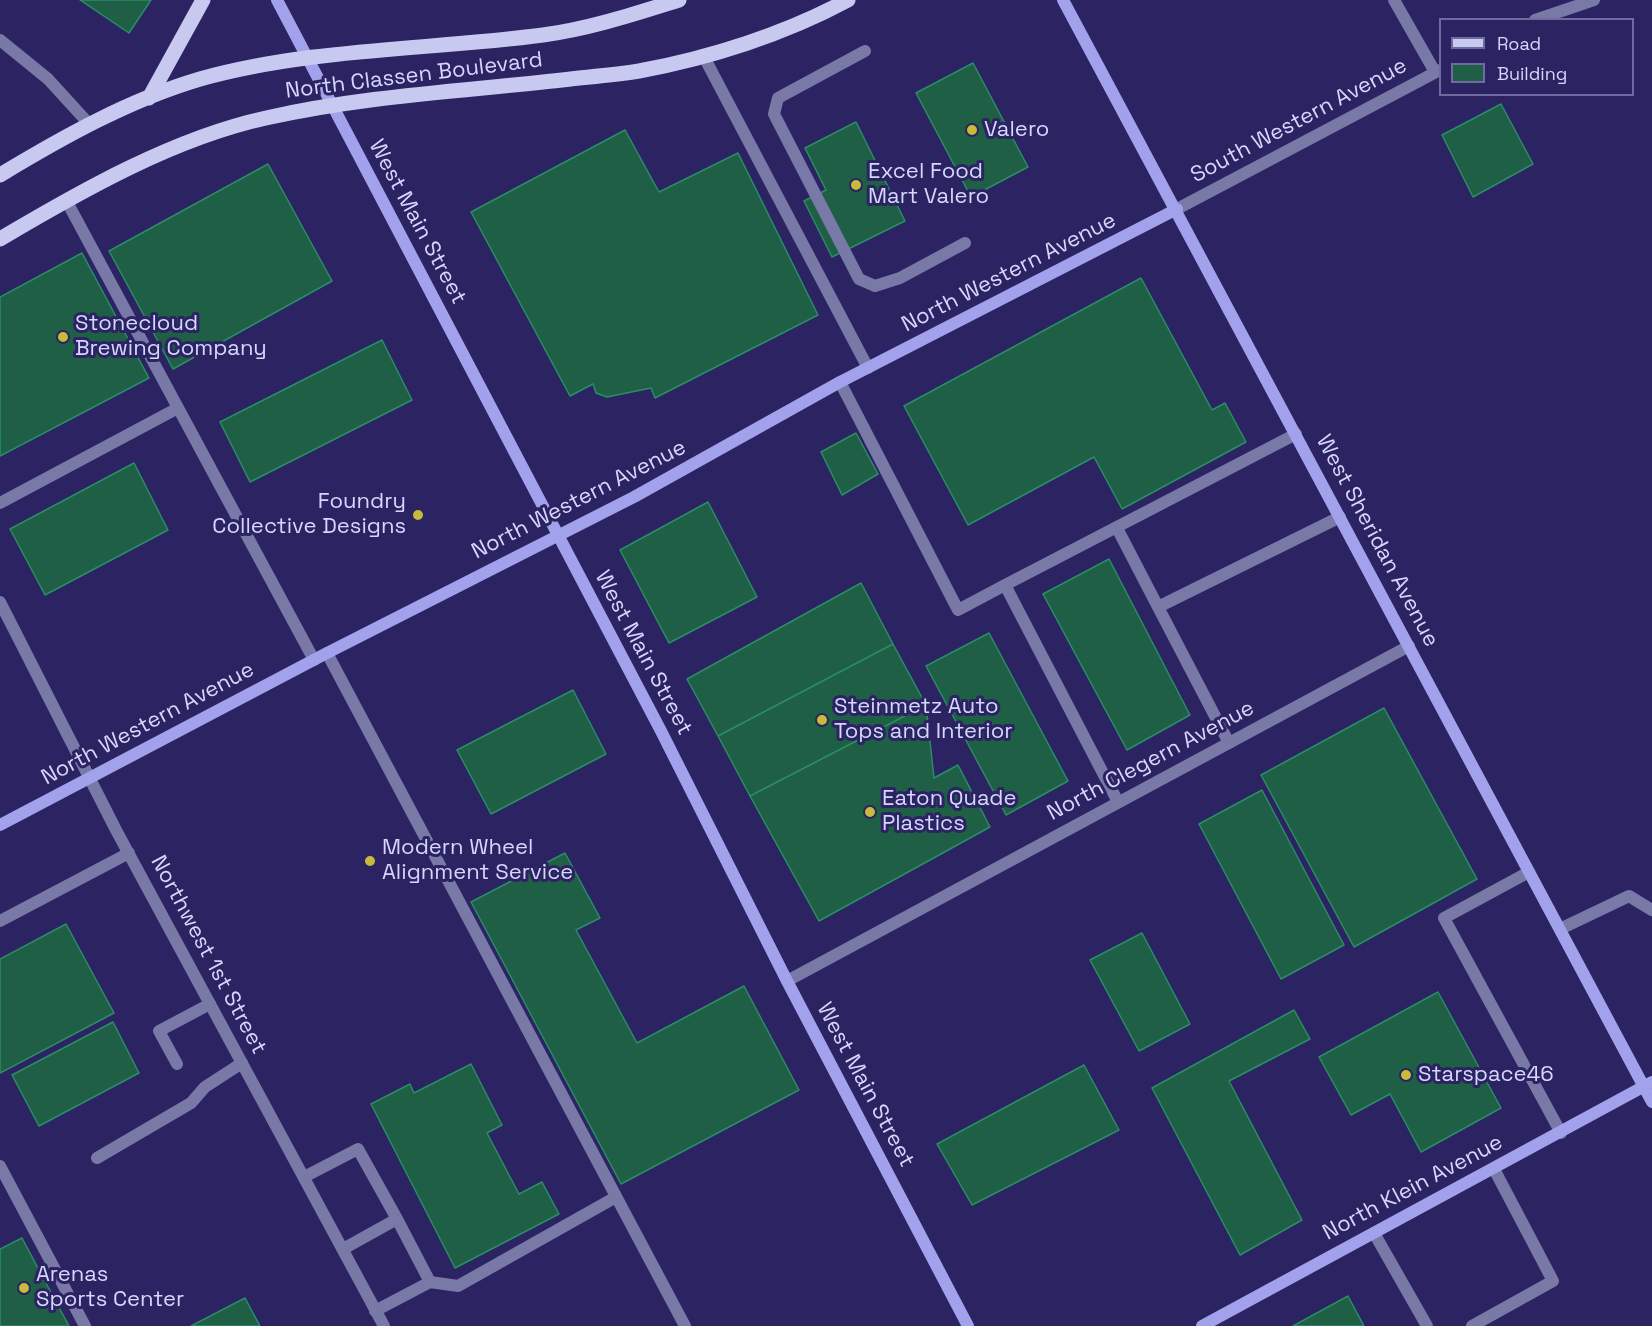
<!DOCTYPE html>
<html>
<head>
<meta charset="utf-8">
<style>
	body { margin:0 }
	#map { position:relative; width:1652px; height:1326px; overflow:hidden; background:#2b2362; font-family:"Space Grotesk",sans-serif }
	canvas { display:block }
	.legend { position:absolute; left:1439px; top:18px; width:195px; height:78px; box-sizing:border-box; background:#2b2362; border:2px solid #6f6ba0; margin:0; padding:8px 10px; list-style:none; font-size:18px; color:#d5d7fd }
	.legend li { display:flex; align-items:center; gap:12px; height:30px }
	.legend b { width:30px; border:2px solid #6f6ba0 }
</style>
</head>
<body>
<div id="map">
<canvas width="1652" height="1326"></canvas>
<ul class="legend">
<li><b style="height:8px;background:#c8c9f0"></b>Road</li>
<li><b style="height:16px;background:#1f5f46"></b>Building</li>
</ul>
</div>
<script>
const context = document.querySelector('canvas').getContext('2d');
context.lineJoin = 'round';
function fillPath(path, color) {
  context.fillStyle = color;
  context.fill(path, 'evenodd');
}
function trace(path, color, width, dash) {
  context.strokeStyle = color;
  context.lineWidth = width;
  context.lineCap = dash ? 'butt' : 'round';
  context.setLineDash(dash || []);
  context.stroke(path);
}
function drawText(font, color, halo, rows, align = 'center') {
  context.font = font + ' "Space Grotesk",sans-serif';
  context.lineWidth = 6;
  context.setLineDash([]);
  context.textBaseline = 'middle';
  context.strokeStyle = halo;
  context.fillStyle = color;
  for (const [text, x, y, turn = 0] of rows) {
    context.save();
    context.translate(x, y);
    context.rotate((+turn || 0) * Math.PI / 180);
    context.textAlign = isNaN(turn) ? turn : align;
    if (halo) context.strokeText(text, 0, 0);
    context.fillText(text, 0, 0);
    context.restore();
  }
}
const building = new Path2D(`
	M80,0h71l-22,33z
	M973,63l55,104 -57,30 -55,-104z
	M1501,104l32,60 -60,33 -31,-62z
	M856,122l49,99 -73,36 -28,-56 22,-11 -21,-42z
	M625,130l34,62 79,-39 80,162 -163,83 -4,-10 -44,9 -11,-4 -3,-9 -23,12 -99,-184z
	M268,164l64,117 -159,88 -64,-118z
	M82,253l67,125 -149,78v-159z
	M1141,278l71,132 13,-7 21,39 -124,67 -28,-52 -126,68 -64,-119z
	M382,340l30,60 -162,82 -30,-60z
	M856,433l22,41 -36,21 -21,-43z
	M134,463l34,67 -123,65 -35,-66z
	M708,502l49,95 -88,46 -49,-93z
	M1109,559l81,156 -63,35 -84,-156z
	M861,583l32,61 -175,92 -31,-57z
	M989,633l79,148 -62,34 -80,-149z
	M893,644l33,61 -176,91 -32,-60z
	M573,690l33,64 -115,60 -34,-64z
	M926,705l8,73 24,-13 32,62 -171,94 -69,-125z
	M1384,708l93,171 -123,68 -93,-172z
	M1262,790l82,155 -63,34 -82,-155z
	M565,853l35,65 -24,12 61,113 107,-57 55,104 -178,94 -150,-282z
	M66,924l48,89 -114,60v-114z
	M1142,933l48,91 -51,27 -49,-91z
	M1438,992l63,116 -80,44 -31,-58 -39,21 -32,-58z
	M1294,1010l16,29 -81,42 73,139 -62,35 -88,-167z
	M113,1022l26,51 -100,53 -27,-51z
	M471,1064l31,61 -15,8 32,61 23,-12 17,32 -104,54 -84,-164 39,-20 4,9z
	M1084,1065l35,65 -147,75 -35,-61z
	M22,1238l47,88h-69v-77z
	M1348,1296l16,30h-71z
	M245,1298l15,28h-69z`);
const lane = new Path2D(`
	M1394,0l41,72
	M0,40l48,39 42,46
	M865,51l-87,47 -4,16 85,165 16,7 25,-8 65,-35
	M703,55l165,313
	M66,200l248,460
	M840,382l118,228 47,-25 113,217
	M0,503l178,-95
	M1117,528l41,79 182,-90
	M1005,585l291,-151
	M1158,607l71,136
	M327,653l358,673
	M1529,872l-85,46 117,215
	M0,921l129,-68
	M1560,929l69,-33 23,14
	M177,1064l-18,-33 51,-27
	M97,1158l94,-55 14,-16 37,-24
	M0,1166l85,160
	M304,1177l54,-28 39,70
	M1374,1233l53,93
	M343,1249l54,-30 33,63 -55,29
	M430,1282l28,4 158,-89
	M1472,1326l81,-45 -59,-112`);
const street = new Path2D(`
	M1535,20l59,-20
	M1177,209l263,-139
	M0,602l116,228 268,496
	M787,981l622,-335`);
const secondary = new Path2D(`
	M277,0l384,731 126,250 181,345
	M1063,0l589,1102
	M0,825l327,-172 307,-156 206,-115 337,-173
	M1202,1326l450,-244`);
const primary = new Path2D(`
	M149,98l54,-98
	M0,175c63,-38 129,-75 200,-96 111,-31 229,-29 343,-44 46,-6 91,-21 136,-35
	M0,239c81,-48 174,-101 266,-121 97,-22 198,-27 296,-38 26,-3 52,-5 77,-9 71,-13 146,-37 209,-71`);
const markers = [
	[972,130,6,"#c7bb3b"],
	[856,185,6,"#c7bb3b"],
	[63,337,6,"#c7bb3b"],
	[418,515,6,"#c7bb3b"],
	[822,720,6,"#c7bb3b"],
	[870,812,6,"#c7bb3b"],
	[370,861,6,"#c7bb3b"],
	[1406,1075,6,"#c7bb3b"],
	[24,1288,6,"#c7bb3b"]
];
const streetNames = [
	["North Classen Boulevard",414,76,-7],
	["South Western Avenue",1299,121,-28],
	["West Main Street",417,222,62],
	["North Western Avenue",1009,273,-27],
	["North Western Avenue",579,500,-27],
	["West Sheridan Avenue",1377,541,62],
	["West Main Street",643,653,62],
	["North Western Avenue",148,724,-28],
	["North Clegern Avenue",1151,761,-28],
	["Northwest 1st Street",208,955,62],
	["West Main Street",865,1085,62],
	["North Klein Avenue",1413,1188,-28]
];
const poiNames = [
	["Valero",984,130],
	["Excel Food",868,172],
	["Mart Valero",868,197],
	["Stonecloud",75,324],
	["Brewing Company",75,349],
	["Foundry",406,502,"right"],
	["Collective Designs",406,527,"right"],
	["Steinmetz Auto",834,707],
	["Tops and Interior",834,732],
	["Eaton Quade",882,799],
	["Plastics",882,824],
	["Modern Wheel",382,848],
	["Alignment Service",382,873],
	["Starspace46",1418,1075],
	["Arenas",36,1275],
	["Sports Center",36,1300]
];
fillPath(building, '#1f5f46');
trace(building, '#2b8d68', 1.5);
trace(lane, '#7879a7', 12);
trace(street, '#7879a7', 12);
trace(secondary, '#a2a2ec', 12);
trace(primary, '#c8c9f0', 15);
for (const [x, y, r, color] of markers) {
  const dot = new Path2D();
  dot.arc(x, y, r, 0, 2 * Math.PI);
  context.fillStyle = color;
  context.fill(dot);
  trace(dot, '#2b2362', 2);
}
drawText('22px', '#d5d7fd', '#2b2362', streetNames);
drawText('22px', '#d5d7fd', '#2b2362', poiNames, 'left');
</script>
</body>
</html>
